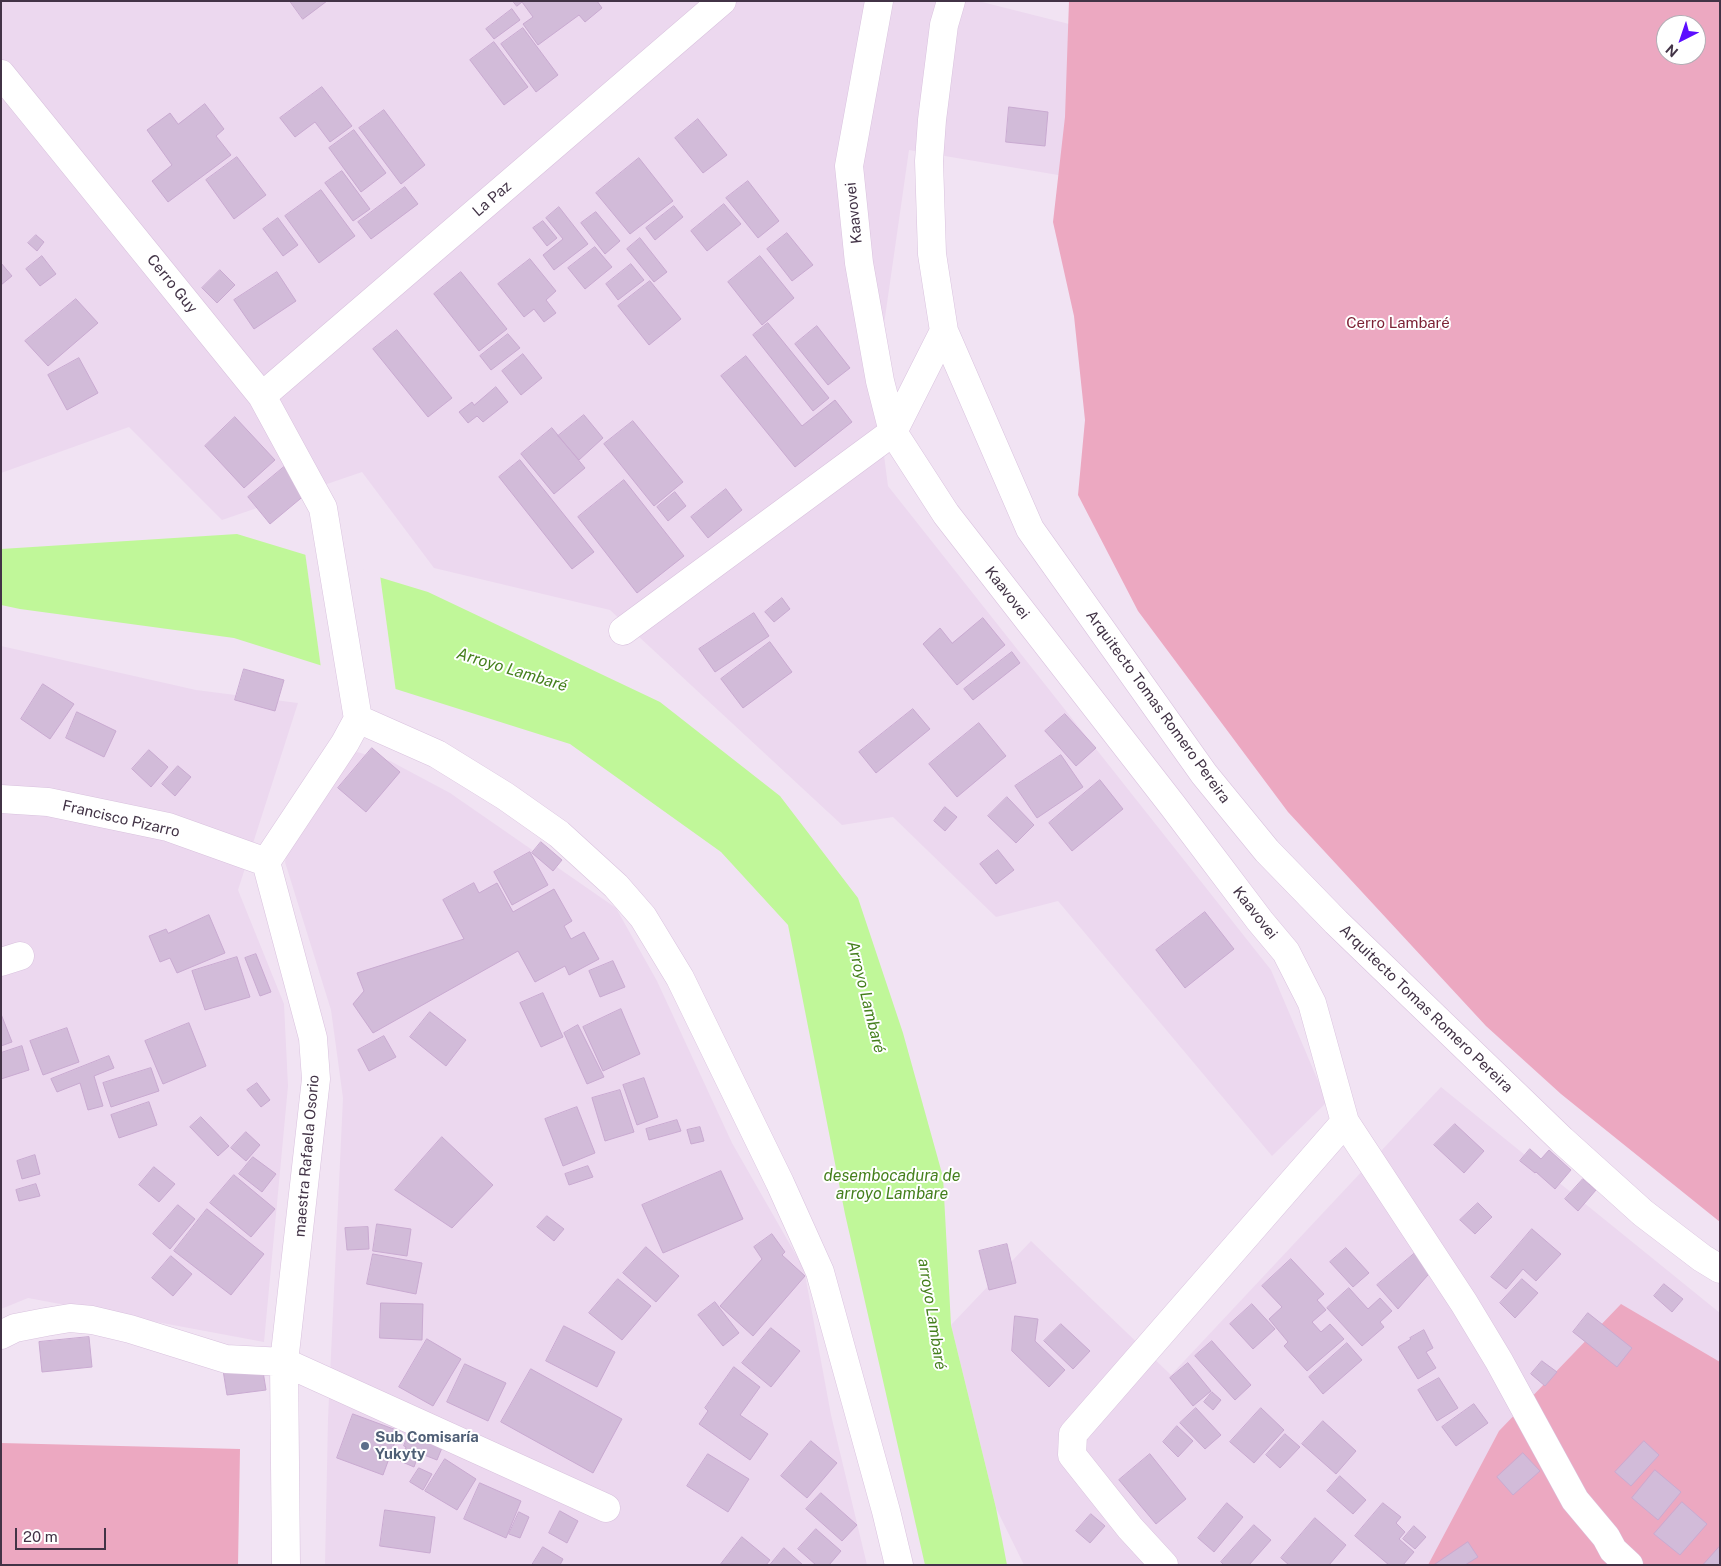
<!DOCTYPE html>
<html>
<head>
<meta charset="utf-8">
<style>
	body { margin:0 }
	#map { position:relative; width:1721px; height:1566px; overflow:hidden; background:#f1e3f3; font-family:"Public Sans",sans-serif }
	canvas { display:block }
	.frame { position:absolute; inset:0; border:2px solid #423346; pointer-events:none }
	.north { position:absolute; left:1656px; top:15px; width:50px; height:50px; box-sizing:border-box; background:#fff; border:1px solid #b3adb5; border-radius:50%; rotate:221deg; font-size:14px; font-weight:700; line-height:20px; text-align:center; color:#423346 }
	.north::after { content:''; display:block; margin:auto; width:18px; height:22px; background:#5c0eff; clip-path:polygon(50% 0,100% 100%,50% 72%,0 100%) }
	.scale { position:absolute; left:15px; top:1528px; width:91px; height:22px; box-sizing:border-box; border:2px solid #423346; border-top:0; padding-left:6px; font-size:15px; line-height:18px; white-space:nowrap; color:#423346; -webkit-text-stroke:4px #fff; paint-order:stroke }
</style>
</head>
<body>
<div id="map">
<canvas width="1721" height="1566"></canvas>
<div class="frame"></div>
<div class="north">N</div>
<div class="scale">20 m</div>
</div>
<script>
const context = document.querySelector('canvas').getContext('2d');
context.lineJoin = 'round';
function fillPath(path, color) {
  context.fillStyle = color;
  context.fill(path, 'evenodd');
}
function trace(path, color, width, dash) {
  context.strokeStyle = color;
  context.lineWidth = width;
  context.lineCap = dash ? 'butt' : 'round';
  context.setLineDash(dash || []);
  context.stroke(path);
}
function drawText(font, color, halo, rows, align = 'center') {
  context.font = font + ' "Public Sans",sans-serif';
  context.lineWidth = 4;
  context.setLineDash([]);
  context.textBaseline = 'middle';
  context.strokeStyle = halo;
  context.fillStyle = color;
  for (const [text, x, y, turn = 0] of rows) {
    context.save();
    context.translate(x, y);
    context.rotate((+turn || 0) * Math.PI / 180);
    context.textAlign = isNaN(turn) ? turn : align;
    if (halo) context.strokeText(text, 0, 0);
    context.fillText(text, 0, 0);
    context.restore();
  }
}
const residential = new Path2D(`
	M1,1h977l107,27 3,152 -179,-30 -34,237 13,99 383,484 56,132 -55,54 -214,-255 -62,16 -103,-100 -51,8 -232,-215 -176,-42 -72,-96 -140,48 -93,-93 -128,46z
	M1,646l195,44 102,13 -60,187 46,114 4,82 -24,256 -236,-44 -27,11z
	M357,752l33,9 60,32 166,115 41,73 75,162 72,126 27,146 36,150h-542l3,-146 15,-321 -12,-88 -46,-148 10,-49 30,-43z
	M1441,1087l279,226v252h-696l-28,-57 -45,-183 80,-84 140,134z`);
const green = new Path2D(`
	M1069,1h651v1221l-159,-128 -75,-68 -198,-214 -150,-201 -60,-116 7,-75 -11,-104 -21,-94 12,-105zM1666,25h30v30h-30z
	M1621,1304l99,58v203h-292l71,-134z
	M1,1443l239,6 -2,116h-237z`);
const water = new Path2D(`
	M237,534l191,58 232,110 120,94 78,102 45,135 40,144 8,148 45,183 11,57h-82l-80,-351 -57,-289 -67,-73 -151,-108 -336,-106 -214,-29 -19,-4v-56z`);
const pier = new Path2D(`
	M305,552l75,23 16,117 -75,-24z`);
const building = new Path2D(`
	M290,1h37l-24,18z
	M513,1h84l5,7 -17,14 -6,-7 -41,30 -15,-21 10,-7 -11,-15 -5,4z
	M512,9l8,11 -26,19 -8,-10z
	M523,28l35,47 -22,17 -35,-48z
	M494,42l34,45 -24,18 -34,-45z
	M322,87l30,39 -22,16 -15,-20 -20,15 -15,-19z
	M205,104l19,25 -8,7 15,19 -63,47 -16,-21 20,-16 -25,-35 23,-17 8,11z
	M1009,107l39,5 -3,34 -39,-4z
	M384,110l41,55 -24,19 -42,-56z
	M698,119l29,36 -24,18 -28,-35z
	M354,130l32,43 -25,19 -32,-44z
	M237,157l29,38 -32,24 -28,-39z
	M639,158l34,43 -43,33 -34,-41z
	M342,171l28,38 -17,12 -28,-38z
	M748,181l31,40 -21,17 -32,-40z
	M405,187l13,17 -47,35 -13,-17z
	M321,190l34,46 -36,27 -34,-47z
	M724,204l17,20 -34,27 -16,-20z
	M674,206l9,11 -28,23 -9,-12z
	M559,207l29,37 -34,26 -11,-15 20,-16 -17,-21z
	M596,212l24,29 -15,13 -24,-31z
	M278,218l20,27 -15,11 -20,-27z
	M543,221l14,17 -10,8 -14,-18z
	M787,233l26,32 -21,16 -25,-32z
	M36,235l8,7 -7,9 -9,-8z
	M640,238l27,34 -13,10 -27,-33z
	M595,247l17,20 -27,22 -17,-21z
	M42,256l14,18 -16,12 -14,-17z
	M760,256l34,42 -32,27 -34,-43z
	M530,259l26,32 -10,9 10,13 -12,9 -10,-13 -10,8 -26,-33z
	M1,263l11,13 -11,9z
	M631,264l13,16 -26,20 -12,-16z
	M220,270l15,15 -18,18 -15,-15z
	M277,272l19,29 -42,28 -20,-29z
	M461,272l46,57 -28,22 -45,-57z
	M650,281l31,38 -32,26 -31,-39z
	M76,299l22,24 -50,43 -23,-25z
	M768,323l61,75 -16,13 -60,-76z
	M817,326l33,42 -22,17 -33,-41z
	M397,330l55,68 -24,19 -55,-68z
	M508,334l12,14 -29,22 -11,-14z
	M523,354l19,24 -21,17 -19,-24z
	M746,356l56,70 33,-26 17,22 -57,45 -74,-91z
	M79,358l19,35 -31,17 -19,-35z
	M496,387l12,15 -25,20 -6,-6 -9,7 -9,-11 13,-10 2,3z
	M584,415l19,23 -24,22 -21,-24z
	M235,417l40,43 -31,28 -39,-42z
	M633,421l50,61 -29,24 -50,-62z
	M552,428l33,40 -31,26 -33,-40z
	M520,460l74,92 -22,17 -73,-92z
	M284,467l22,27 -36,30 -22,-27z
	M624,480l60,76 -47,37 -59,-76z
	M726,489l16,21 -34,28 -17,-21z
	M675,492l11,14 -18,15 -11,-14z
	M782,598l8,11 -16,13 -9,-10z
	M754,613l15,23 -54,36 -16,-23z
	M983,618l22,27 -48,40 -34,-41 17,-16 12,15z
	M770,642l22,30 -49,36 -22,-29z
	M1012,652l8,11 -47,37 -9,-11z
	M244,669l40,11 -9,31 -40,-11z
	M43,684l31,20 -24,35 -29,-20z
	M913,709l17,20 -54,44 -17,-21z
	M77,712l39,19 -12,26 -38,-19z
	M1065,714l31,34 -20,18 -31,-35z
	M979,723l27,33 -49,41 -28,-33z
	M372,748l28,24 -34,40 -28,-24z
	M149,750l19,17 -17,20 -19,-18z
	M1061,755l22,32 -46,31 -22,-32z
	M178,766l13,11 -16,19 -13,-12z
	M1100,780l23,29 -51,42 -23,-28z
	M1007,797l27,28 -18,18 -28,-27z
	M945,807l12,10 -12,14 -11,-10z
	M541,842l21,18 -9,11 -21,-18z
	M998,850l16,20 -18,14 -16,-20z
	M530,852l18,33 -36,20 -18,-33z
	M474,883l5,10 18,-10 16,29 41,-23 18,32 -8,5 7,13 13,-7 15,27 -30,16 -4,-9 -30,16 -17,-31 -145,82 -20,-29 11,-13 -7,-18 107,-34 -21,-39z
	M1205,912l29,37 -49,39 -29,-38z
	M209,915l16,38 -48,20 -7,-15 -10,4 -11,-26 17,-7 2,4z
	M256,954l15,38 -11,4 -15,-38z
	M237,957l13,40 -45,13 -13,-39z
	M613,961l12,26 -25,10 -11,-26z
	M543,993l20,44 -22,10 -21,-44z
	M621,1009l19,45 -37,17 -20,-44z
	M430,1012l36,28 -20,26 -36,-29z
	M1,1014l11,28 -11,4z
	M189,1023l17,43 -43,18 -18,-43z
	M578,1025l26,52 -17,7 -23,-51z
	M67,1028l12,34 -36,13 -13,-34z
	M384,1036l12,21 -27,14 -11,-21z
	M22,1046l7,24 -28,9v-26z
	M109,1056l5,12 -20,8 9,30 -15,4 -8,-27 -23,9 -6,-13z
	M151,1068l8,23 -48,16 -8,-24z
	M644,1078l14,39 -21,8 -14,-40z
	M257,1083l13,17 -9,7 -14,-17z
	M620,1090l14,42 -29,9 -13,-43z
	M149,1102l8,23 -38,13 -8,-23z
	M577,1107l18,46 -32,13 -18,-47z
	M201,1117l28,29 -11,10 -28,-29z
	M677,1120l4,11 -32,9 -3,-11z
	M1455,1124l29,27 -20,22 -30,-28z
	M700,1127l4,14 -13,3 -4,-14z
	M246,1132l14,13 -14,16 -15,-13z
	M442,1137l51,48 -41,43 -57,-38z
	M1530,1149l11,10 8,-9 22,20 -16,19 -19,-17 -1,1 -15,-12z
	M35,1155l5,19 -18,5 -5,-18z
	M253,1157l23,17 -14,18 -23,-18z
	M588,1166l5,11 -24,8 -4,-11z
	M154,1167l21,17 -16,18 -20,-17z
	M721,1171l22,48 -80,34 -21,-48z
	M234,1175l41,34 -24,28 -41,-34z
	M1583,1179l13,11 -18,21 -13,-12z
	M36,1184l4,12 -21,5 -3,-11z
	M1478,1203l14,14 -17,17 -15,-14z
	M178,1205l17,14 -25,30 -17,-15z
	M207,1209l57,45 -33,41 -57,-44z
	M547,1216l17,13 -10,12 -17,-14z
	M377,1224l34,5 -4,27 -34,-5z
	M368,1227l1,22 -22,1 -2,-22z
	M1532,1229l29,25 -25,27 -13,-12 -17,20 -15,-12z
	M772,1234l13,18 -3,3 23,21 -52,60 -33,-30 42,-47 -8,-12z
	M1007,1244l9,39 -27,7 -10,-39z
	M646,1247l33,29 -23,26 -33,-29z
	M1346,1248l23,25 -16,14 -23,-25z
	M1421,1248l14,19 -37,42 -21,-24z
	M373,1254l49,9 -6,31 -49,-10z
	M171,1256l21,18 -19,22 -21,-18z
	M1291,1259l33,35 -7,6 9,10 -14,12 9,10 9,-8 14,15 -37,32 -23,-25 4,-4 -19,-23 13,-12 -20,-21z
	M618,1279l33,27 -29,34 -33,-27z
	M1522,1279l16,14 -23,25 -15,-15z
	M1664,1284l19,15 -11,13 -18,-16z
	M1349,1288l19,21 12,-11 12,13 -12,11 4,5 -22,19 -35,-38z
	M715,1302l24,31 -16,13 -25,-31z
	M381,1303l42,1 -1,36 -42,-2z
	M1252,1304l23,25 -22,20 -23,-25z
	M1588,1313l44,35 -15,19 -44,-35z
	M1015,1316l23,3 -3,22 30,29 -16,17 -37,-36z
	M1061,1324l29,27 -17,18 -29,-28z
	M564,1326l51,26 -18,35 -51,-26z
	M771,1328l29,23 -29,36 -29,-24z
	M1424,1330l9,18 -7,4 10,16 -18,11 -20,-32 13,-8 -1,-1z
	M89,1337l3,30 -50,5 -3,-30z
	M427,1339l34,20 -28,47 -34,-19z
	M1212,1341l39,44 -16,15 -40,-44z
	M1347,1343l15,17 -39,34 -14,-17z
	M1542,1361l15,11 -12,14 -14,-12z
	M1188,1363l23,28 -18,15 -23,-28z
	M465,1364l41,19 -18,38 -41,-19z
	M262,1365l4,25 -39,5 -4,-25z
	M734,1367l26,20 -20,28 28,19 -18,26 -51,-36 9,-13 -3,-3z
	M531,1369l91,50 -29,54 -92,-51z
	M1439,1378l19,30 -21,13 -19,-31z
	M1212,1392l9,8 -8,10 -9,-8z
	M1474,1404l14,19 -32,23 -14,-19z
	M1196,1408l25,27 -16,14 -25,-26z
	M1261,1408l23,22 -30,33 -24,-21z
	M353,1414l46,17 -16,44 -46,-17z
	M1323,1421l33,30 -20,23 -34,-30z
	M413,1423l33,15 -9,22 -18,-7 -5,14 -14,-6 6,-14 -2,-1z
	M1177,1426l16,15 -15,16 -15,-15z
	M1285,1434l15,13 -20,21 -14,-13z
	M811,1441l26,22 -30,35 -26,-22z
	M1644,1441l15,14 -28,31 -16,-14z
	M1523,1453l17,18 -27,24 -16,-18z
	M708,1454l41,25 -21,33 -41,-26z
	M1150,1454l36,45 -30,25 -37,-44z
	M445,1459l31,20 -19,31 -32,-19z
	M419,1468l13,6 -9,16 -13,-8z
	M1655,1470l26,22 -23,28 -26,-22z
	M1340,1476l26,24 -13,14 -26,-23z
	M480,1483l41,18 -15,37 -42,-19z
	M821,1493l36,32 -15,16 -36,-32z
	M1682,1502l25,22 -27,31 -26,-21z
	M1227,1503l16,14 -29,35 -16,-14z
	M1383,1503l18,14 -5,6 9,9 -6,7 15,13 -11,13h-14l-34,-29z
	M385,1510l50,7 -5,36 -50,-7z
	M560,1511l18,10 -11,22 -18,-10z
	M519,1512l10,5 -9,21 -11,-4z
	M1091,1514l14,12 -15,17 -14,-12z
	M1315,1518l31,27 -17,20h-40l-8,-7z
	M1254,1525l17,15 -22,25h-25l-3,-3z
	M1414,1526l12,11 -11,12 -12,-10z
	M816,1529l25,22 -12,14h-13l-18,-16z
	M742,1537l28,23 -4,5 -45,-1z
	M1468,1542l10,15 -13,8h-31z
	M1720,1546v19h-17z
	M543,1547l20,12 -3,6h-28z
	M784,1548l19,17h-33z`);
const minor = new Path2D(`
	M879,1l-30,165 10,97 21,118 13,51 53,82 227,292 87,115 26,31 26,51 33,119 119,181 35,58 76,139 31,37 7,13 16,15
	M951,1l-7,24 -12,95 -3,41 3,93 12,77 86,198 174,245 63,77 69,71 226,218 81,73 59,45 18,11
	M1,74l261,322 61,112 35,211 79,35 68,42 54,38 57,52 27,31 37,61 100,205 40,89 66,239 13,54
	M262,396l460,-395
	M623,631l270,-199 51,-101
	M1,799l47,3 120,25 98,35
	M1,962l19,-6
	M1,1335l14,-7 31,-6 24,-4 22,2 38,9 96,30 58,3 322,146
	M286,1565l-2,-203 32,-283 -3,-41 -47,-176 79,-119 13,-24
	M1164,1565l-34,-37 -58,-73 1,-21 272,-312`);
const markers = [
	[365,1446,5,"#5c6f8a"]
];
const streetNames = [
	["La Paz",492,199,-41],
	["Kaavovei",854,213,-96],
	["Cerro Guy",172,284,51],
	["Kaavovei",1007,593,52],
	["Arquitecto Tomas Romero Pereira",1158,707,54],
	["Francisco Pizarro",121,819,13],
	["Kaavovei",1255,913,52],
	["Arquitecto Tomas Romero Pereira",1426,1009,44],
	["maestra Rafaela Osorio",307,1156,-85]
];
const parkNames = [
	["Cerro Lambaré",1398,323]
];
const serviceNames = [
	["Sub Comisaría",375,1437],
	["Yukyty",375,1454]
];
const waterNames = [
	["Arroyo Lambaré",512,670,17],
	["Arroyo Lambaré",866,997,76],
	["desembocadura de",892,1176],
	["arroyo Lambare",892,1194],
	["arroyo Lambaré",932,1314,81]
];
fillPath(residential, '#ecd8ef');
fillPath(green, '#eca8c1');
fillPath(water, '#c0f799');
fillPath(pier, '#f1e3f3');
fillPath(building, '#d2bbd9');
trace(building, '#c9aad1', 1);
trace(minor, '#d9c2de', 29);
trace(minor, '#fff', 28);
for (const [x, y, r, color] of markers) {
  const dot = new Path2D();
  dot.arc(x, y, r, 0, 2 * Math.PI);
  context.fillStyle = color;
  context.fill(dot);
  trace(dot, '#fff', 2);
}
drawText('15px', '#423346', '#fff', streetNames);
drawText('15px', '#7c2134', '#fff', parkNames);
drawText('bold 15px', '#4e5e75', '#fff', serviceNames, 'left');
drawText('italic 16px', '#45801d', '#fff', waterNames);
</script>
</body>
</html>
